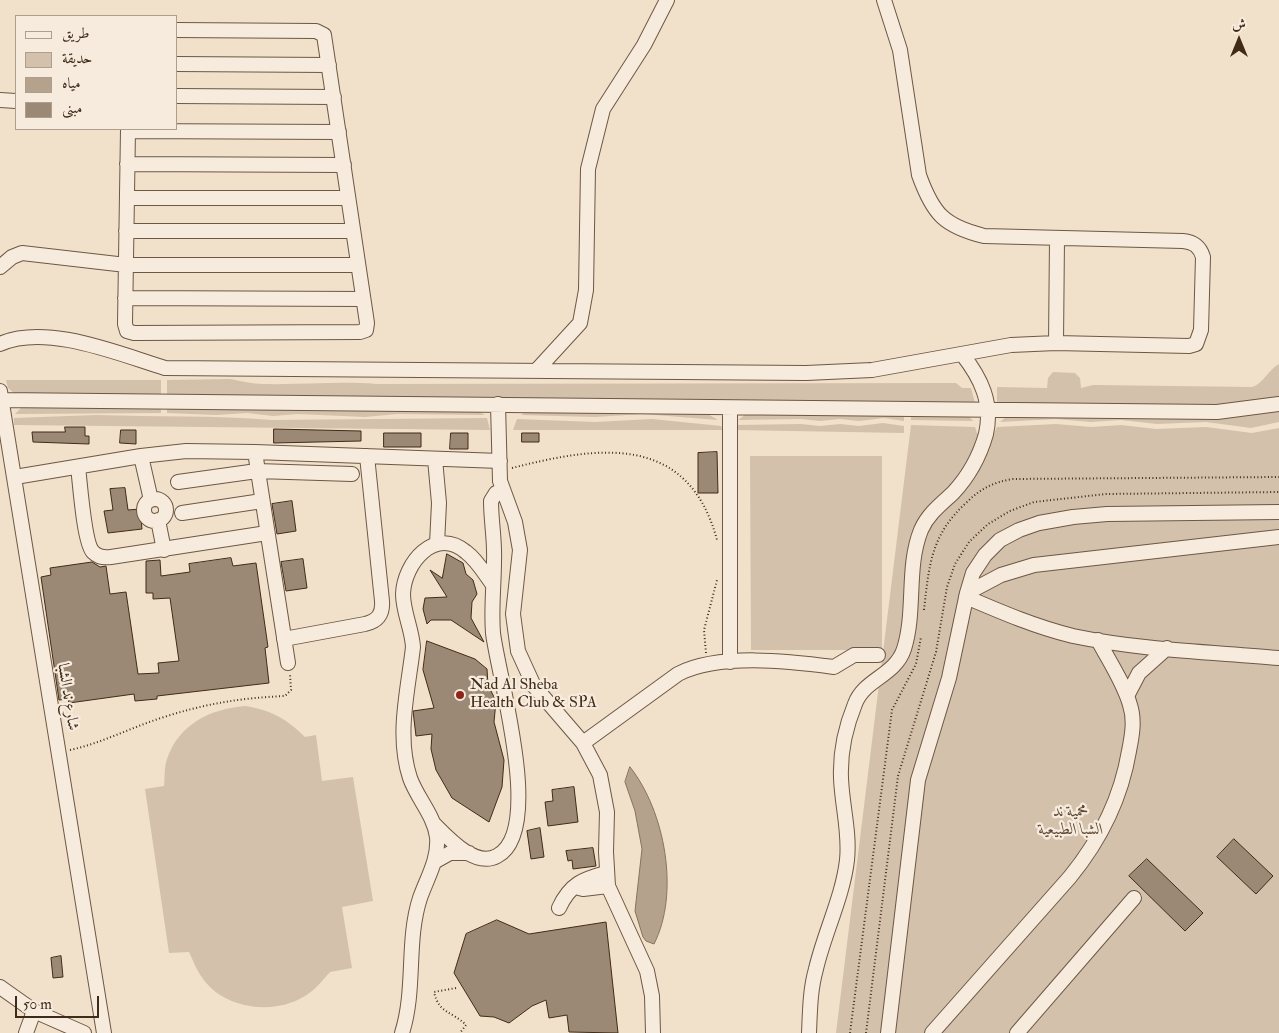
<!DOCTYPE html>
<html>
<head>
<meta charset="utf-8">
<style>
	body { margin:0 }
	#map { position:relative; width:1279px; height:1033px; overflow:hidden; background:#f1e0ca; font-family:"IM FELL Double Pica",Amiri,serif }
	canvas { display:block }
	.legend { position:absolute; left:15px; top:15px; width:162px; height:115px; box-sizing:border-box; background:#f6ebdd; border:1px solid #ad9e8e; margin:0; padding:6px 9px; list-style:none; font-size:15px; color:#402b18 }
	.legend li { display:flex; align-items:center; gap:10px; height:25px }
	.legend b { width:25px; border:1px solid #ad9e8e }
	.north { position:absolute; left:1214px; top:15px; width:50px; height:50px; -webkit-text-stroke:4px #f6ebdd; paint-order:stroke; rotate:0deg; font-size:14px; font-weight:700; line-height:20px; text-align:center; color:#402b18 }
	.north::after { content:''; display:block; margin:auto; width:18px; height:22px; background:#402b18; clip-path:polygon(50% 0,100% 100%,50% 72%,0 100%) }
	.scale { position:absolute; left:15px; top:996px; width:84px; height:22px; box-sizing:border-box; border:2px solid #402b18; border-top:0; padding-left:6px; font-size:15px; line-height:18px; white-space:nowrap; color:#402b18; -webkit-text-stroke:4px #f6ebdd; paint-order:stroke }
</style>
</head>
<body>
<div id="map">
<canvas width="1279" height="1033"></canvas>
<ul class="legend">
<li><b style="height:6px;background:#f6ebdd"></b>طريق</li>
<li><b style="height:14px;background:#d3c1ac"></b>حديقة</li>
<li><b style="height:14px;background:#b5a28d"></b>مياه</li>
<li><b style="height:14px;background:#9c8975"></b>مبنى</li>
</ul>
<div class="north">ش</div>
<div class="scale">50 m</div>
</div>
<script>
const context = document.querySelector('canvas').getContext('2d');
context.lineJoin = 'round';
function fillPath(path, color) {
  context.fillStyle = color;
  context.fill(path, 'evenodd');
}
function trace(path, color, width, dash) {
  context.strokeStyle = color;
  context.lineWidth = width;
  context.lineCap = dash ? 'butt' : 'round';
  context.setLineDash(dash || []);
  context.stroke(path);
}
function drawText(font, color, halo, rows, align = 'center') {
  context.font = font + ' "IM FELL Double Pica",Amiri,serif';
  context.lineWidth = 4.5;
  context.setLineDash([]);
  context.textBaseline = 'middle';
  context.strokeStyle = halo;
  context.fillStyle = color;
  for (const [text, x, y, turn = 0] of rows) {
    context.save();
    context.translate(x, y);
    context.rotate((+turn || 0) * Math.PI / 180);
    context.textAlign = isNaN(turn) ? turn : align;
    if (halo) context.strokeText(text, 0, 0);
    context.fillText(text, 0, 0);
    context.restore();
  }
}
const green = new Path2D(`
	M1279,364v34l-40,7 -242,-2v-16l50,1 1,-10 5,-6 22,1 5,5 1,10 12,-3 159,2c11,-3 16,-17 27,-23z
	M230,379c11,2 23,5 34,5 37,1 75,-3 112,0l580,-1 6,5h9l4,15 -808,-7v-16z
	M6,380h155v16l-146,-2 -7,-6z
	M23,406l138,1v6l-146,1z
	M167,407l309,3 9,5 -88,-1 -32,3 -68,-3 -24,2 -26,-3 -31,2 -49,-2z
	M1279,410v12l-28,6 -45,-6 -49,2 -36,-4 -30,2 -35,-3 -56,3 7,-6h234z
	M527,411l179,2 12,7 -75,-6 -48,3 -74,-2z
	M904,413v8l-20,-3 -25,3 -19,-2 -20,2 -19,-2 -63,1 8,-6z
	M911,413h55l7,8 -62,-1z
	M96,415c59,2 118,0 176,5l215,-2 3,12 -476,-5v-7z
	M517,419l78,3 57,-3 69,7 2,4h-210z
	M883,423l21,3v7l-169,-3 1,-5 65,-1 19,2 20,-2 19,2z
	M1056,424l35,3 30,-2 35,4 50,-2 46,6 27,-5v605h-443l75,-608 64,2 2,6h17l3,-6z
	M750,456h132v194h-131z
	M245,706c26,4 42,13 60,31l11,-2 6,46 31,-4 20,124 -31,6 10,61 -22,4c-8,9 -15,18 -25,24 -32,20 -83,13 -104,-20 -5,-7 -8,-16 -12,-24l-20,1 -24,-164 19,-3c1,-8 0,-19 3,-27 12,-35 43,-50 78,-53z`);
const water = new Path2D(`
	M630,767c35,44 50,126 24,177l-8,-3 -3,-4 -8,-26 7,-62 -7,-38 -10,-29z`);
const building = new Path2D(`
	M65,427h20v9h4v8l-56,-2 -1,-10h33z
	M274,429l87,2v10l-87,2z
	M121,430h15v14l-16,-1z
	M384,433h37v14h-37z
	M451,433h17v16h-18z
	M522,433h17v9h-17z
	M717,452l1,41h-20v-40z
	M125,488l3,22 12,-1 2,20 -34,4 -4,-22 9,-1 -3,-21z
	M292,501l4,30 -19,3 -5,-30z
	M447,554l16,9 3,11 7,6 4,14 -5,8 -1,16 13,24 -33,-22h-20l-4,4 -4,-15 2,-11 22,-1 -17,-27 12,8z
	M231,558l2,8 23,-3 12,84 -3,1 4,35 -112,13v3l-22,2 -1,-7 -65,9 -1,-4 -9,1 -18,-123 10,-2 -1,-7 42,-6 8,5 6,-1 4,28 16,-2 12,82 21,-1 -1,-10 21,-2 -9,-63 -17,1v-6h-7v-32l14,-1 1,16 29,-4 -1,-8z
	M303,559l4,29 -21,3 -5,-29z
	M427,641l48,18 12,10 1,16 8,16 -2,21 10,38 -2,27 -13,35 -37,-24 -16,-28 -5,-21 1,-15 -16,2 -3,-25 21,-3 -11,-38z
	M574,787l4,35 -30,4 -3,-24 8,-1 -1,-11z
	M540,828l4,29 -13,2 -4,-28z
	M1234,839l39,37 -17,18 -39,-37z
	M593,848l3,18 -23,3 -1,-9 -4,1 -2,-10z
	M1147,859l56,54 -18,18 -56,-55z
	M497,920l32,14 77,-12 12,111 -49,-1 -2,-17 -18,3 -3,-18 -14,6 -23,17 -15,-6 -14,-1 -26,-43 12,-39z
	M61,956l2,21 -10,1 -2,-20z`);
const path = new Path2D(`
	M512,468c86,-22 176,-36 205,72
	M924,610c5,-45 7,-75 42,-107 14,-14 27,-21 47,-24l266,-2
	M706,653l-2,-23 13,-50
	M70,750c32,-7 60,-22 91,-32 43,-14 78,-20 124,-22l6,-6 -1,-16
	M456,988l-22,4c5,22 18,19 32,33l-6,8
	M850,1033l42,-323 24,-46 5,-27
	M866,1033l32,-257 38,-124 11,-65 8,-23 14,-22 19,-18 22,-13 24,-9 72,-8 173,-2`);
const minor = new Path2D(`
	M176,64l153,1
	M176,96l158,1
	M0,100l16,1
	M128,129l-3,195 2,7 7,2 226,-1 6,-2 1,-7 -43,-288 -8,-4 -140,-1
	M128,131l211,1
	M127,164l217,1
	M127,198h221
	M126,231h227
	M0,267l12,-10 10,-4 104,12h232
	M125,298l238,1
	M1056,343l1,-104
	M0,344c46,-21 119,10 165,24l641,5 66,-3 139,-25 45,-2 133,3 7,-2 5,-14 2,-73c-3,-10 -9,-15 -20,-16l-199,-5c-40,-10 -51,-22 -65,-61l-19,-125 -16,-50
	M536,371l44,-48 6,-33 2,-121 15,-60 41,-64 23,-45
	M0,391l104,642
	M0,400l1217,12 62,-8
	M498,404l2,77 15,41 5,28 -7,64 5,37 16,35 49,57 17,32 7,37 -1,40 2,34 39,85 5,25 1,37
	M730,408v254
	M255,452l33,211
	M141,456l10,44
	M435,459l4,44 -2,41
	M78,467c2,15 6,76 15,85 5,5 11,6 18,5l156,-24
	M15,477l126,-21 45,-5 69,1 245,9
	M178,482l79,-11 95,3
	M144 510a11 11 0 1 1 22 0a11 11 0 1 1-22 0Z
	M182,513l80,-12
	M158,520l6,30
	M967,593l34,-18 33,-10 245,-28
	M966,597c35,15 70,30 107,39 67,14 138,16 206,22
	M284,639l81,-15c13,-3 18,-10 17,-23l-15,-145
	M1127,696l12,-23 28,-25
	M583,743l95,-69c41,-21 111,-13 156,-7l20,-12h24
	M434,824c14,14 41,44 63,32 48,-25 1,-180 -4,-223 -2,-24 1,-48 1,-72 1,-20 -3,-40 -3,-60l5,-8 7,-2
	M434,862l16,-9h19
	M575,887l8,2 25,-3
	M559,908c11,-24 24,-29 47,-35
	M0,987l34,24 50,22
	M26,1033l8,-22
	M402,1033c14,-44 4,-92 18,-135 7,-20 19,-39 17,-61 -3,-22 -20,-39 -27,-59 -14,-43 -2,-87 3,-131 -1,-18 -10,-35 -10,-53 1,-31 32,-68 63,-42 11,8 19,22 27,33
	M809,1033c1,-22 1,-43 7,-64 8,-35 27,-73 31,-109 3,-28 -5,-54 -6,-82 -1,-25 5,-52 14,-74 9,-25 40,-28 49,-55 12,-38 2,-82 17,-119 7,-16 20,-26 32,-37 15,-16 27,-38 33,-59 7,-31 -5,-56 -24,-80
	M888,1033l30,-253 31,-102 18,-85 6,-20 12,-18 15,-15 19,-10 20,-7 34,-6 34,-3 172,-2
	M932,1033l138,-156c31,-38 51,-78 59,-126 3,-15 6,-31 1,-46 -6,-22 -21,-44 -32,-65
	M1017,1033l117,-135`);
const markers = [
	[460,695,5,"#8f2418"]
];
const poiNames = [
	["Nad Al Sheba",470,686],
	["Health Club & SPA",470,704]
];
const streetNames = [
	["شارع ند الشبا",67,697,81]
];
const parkNames = [
	["محمية ند",1071,813],
	["الشبا الطبيعية",1071,831]
];
fillPath(green, '#d3c1ac');
fillPath(water, '#b5a28d');
trace(water, '#86725e', 1);
fillPath(building, '#9c8975');
trace(building, '#402b18', 1);
trace(minor, '#6c5844', 16);
trace(path, '#402b18', 2, [1, 2.5]);
trace(minor, '#f6ebdd', 14);
for (const [x, y, r, color] of markers) {
  const dot = new Path2D();
  dot.arc(x, y, r, 0, 2 * Math.PI);
  context.fillStyle = color;
  context.fill(dot);
  trace(dot, '#f6ebdd', 2);
}
drawText('16px', '#402b18', '#f6ebdd', poiNames, 'left');
drawText('16px', '#402b18', '#f6ebdd', streetNames);
drawText('italic 16px', '#5d4936', '#f6ebdd', parkNames);
</script>
</body>
</html>
